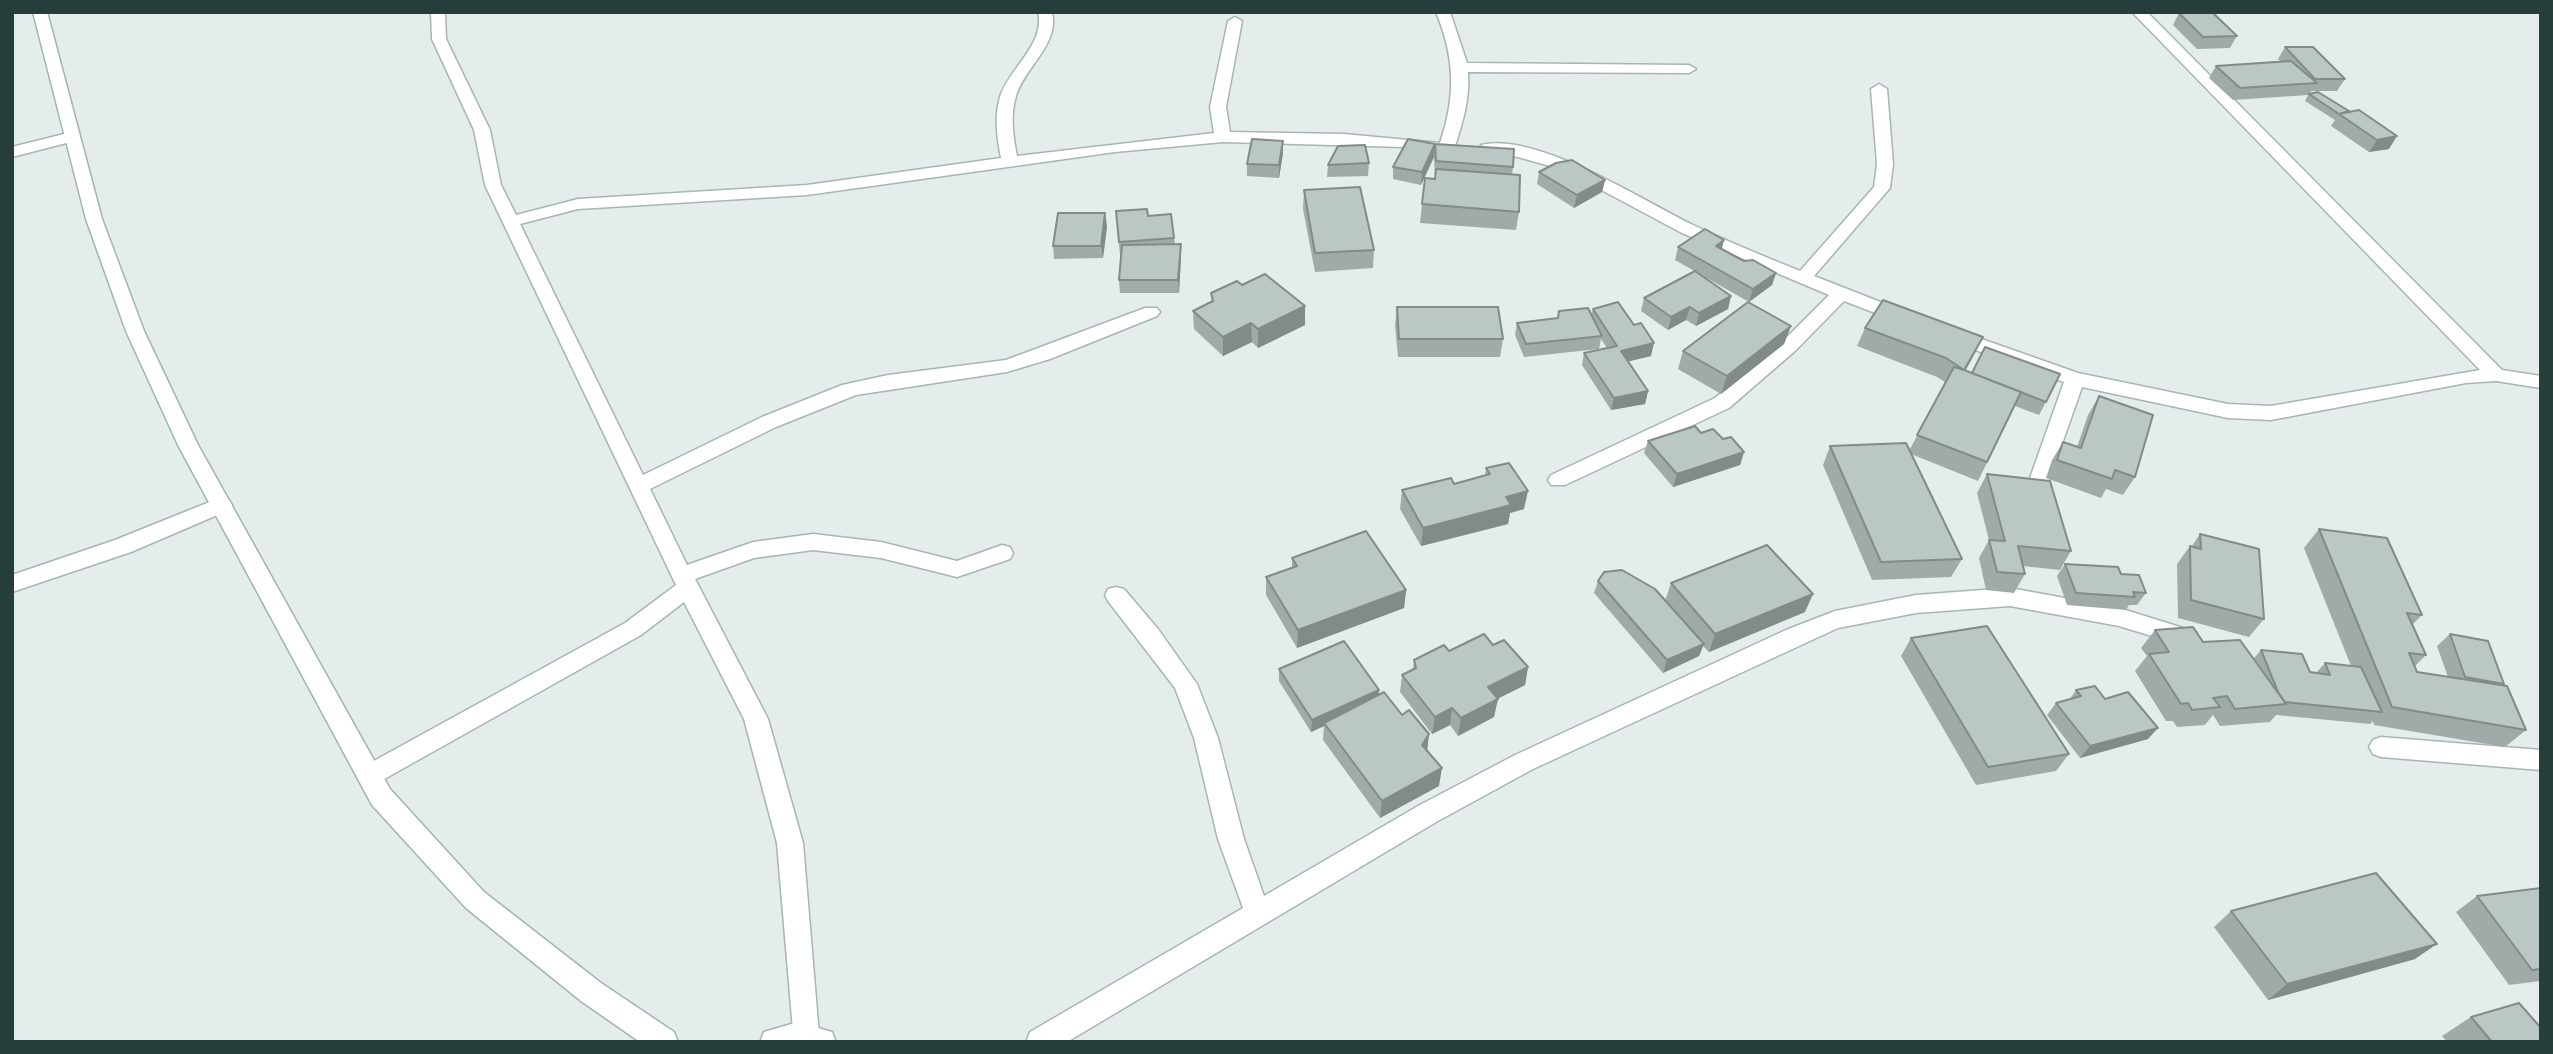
<!DOCTYPE html>
<html>
<head>
<meta charset="utf-8">
<style>
	body { margin:0 }
	#map { position:relative; width:2553px; height:1054px; overflow:hidden; background:#e4edeb; font-family:Signika,sans-serif }
	canvas { display:block }
	.frame { position:absolute; inset:0; border:14px solid #253d3b; pointer-events:none }
</style>
</head>
<body>
<div id="map">
<canvas width="2553" height="1054"></canvas>
<div class="frame"></div>
</div>
<script>
const context = document.querySelector('canvas').getContext('2d');
context.lineJoin = 'round';
function trace(path, color, width, dash) {
  context.strokeStyle = color;
  context.lineWidth = width;
  context.lineCap = dash ? 'butt' : 'round';
  context.setLineDash(dash || []);
  context.stroke(path);
}
function fillPath(path, color) {
  context.fillStyle = color;
  context.fill(path, 'evenodd');
}
const minor = new Path2D(`
	M431,12h14l1,27 44,91 11,55 15,30 62,-16 229,-14 194,-27c-4,-20 -7,-41 -1,-61 9,-29 46,-53 38,-85h14c8,32 -28,56 -36,84 -6,20 -3,40 1,60l197,-23 -4,-26 18,-86 7,-4 7,4 -16,86 4,25 114,2 96,9c16,-47 15,-85 -4,-131h14l17,51 222,2 7,4 -7,4 -221,-1c2,25 -5,50 -13,74l-8,5 -7,-3 -217,-6 -108,10 -308,43 -229,14 -58,15 123,251 119,-58 80,-32 46,-10 118,-15 139,-52h12l3,4 -3,4 -107,43 -43,13 -151,23 -80,32 -126,62 37,76 66,-23 60,-8 68,8 76,19 45,-16 8,2 3,6 -3,6 -53,18 -76,-19 -68,-8 -59,8 -59,21 73,140 35,124 16,192 -3,7h-22l-17,-199 -33,-124 -60,-117 -43,33 -262,147 -9,3 -9,-3 -3,-7 3,-7 264,-145 51,-38 -191,-400 -11,-55 -42,-91z
	M2132,12h15l355,358 39,6v12l-45,-7 -30,2 -195,37 -43,-2 -146,-31 -32,91 -3,5h-14l-3,-5 34,-96 -119,-43 -2,-4 2,-4h14l119,42 150,31 43,2 209,-36z
	M1879,84l8,5 6,75 -3,24 -76,88 97,38 3,4 -3,4h-12l-55,-21 -48,49 -67,58 -164,77h-14l-3,-5 3,-5 164,-77 67,-56 47,-47 -147,-62 -118,-63 -46,-13 -37,-6v-6c54,-14 161,55 210,79 35,17 72,32 109,47l74,-84 3,-23 -6,-75z
	M72,132l8,5 -2,3 -66,17v-10z
	M222,497l7,3 3,5 -3,5 -98,42 -119,40v-17l103,-35z
	M1116,587l8,2 34,40 39,55 21,54 26,101 20,57 154,-90 97,-51 271,-125 49,-19 81,-16 94,-7 109,20 77,24 3,6 -3,6 -8,3 -69,-21 -109,-20 -94,7 -78,15 -305,141 -97,53 -369,220h-41l4,-10 213,-124 -25,-69 -24,-101 -19,-50 -67,-87 -3,-6 3,-6z
	M2381,737l160,13v20l-160,-13 -8,-3 -4,-7 4,-7z`);
const secondary = new Path2D(`
	M33,12h14l55,207 42,112 54,114 192,344 94,103 117,91 73,49 4,10h-38l-59,-41 -115,-93 -94,-103 -194,-360 -52,-114 -40,-112z
	M798,1022l34,10 4,10h-76l4,-10z`);
const wall = new Path2D(`
	M2179,13l58,23 -7,12 -33,1 -24,-24z
	M2285,47l60,32 -8,12h-26l-1,3 8,-2 71,57 -20,3 -38,-26 4,-6 -30,-19 3,-6 -75,5 -24,-22 7,-12 64,-5 -2,-2z
	M1408,139l105,28 -1,8 7,37 -3,18 -96,-7 5,-45 10,1 -1,-22 -13,28 -28,-6v-12z
	M1283,141v12l-4,25 -32,-2v-12z
	M1369,163l-1,13 -41,1 1,-12z
	M1539,172l66,8 -3,12 -28,16 -37,-24z
	M1304,190l70,60 -1,18 -58,4 -12,-63z
	M1116,211l32,5 23,-2 4,30 6,13 -2,36h-59l-1,-13 2,-25h-1z
	M1107,226l-4,32 -49,1 -1,-13z
	M1678,247l44,2 22,12 32,12 -4,12 -23,17 -74,-42z
	M1242,285l63,21v19l-47,23 -6,-6 -29,14 -29,-27 -1,-18 19,-9 -1,-9z
	M1731,296l-3,13 -32,17 -10,-6 -18,10 -27,-19 3,-13z
	M1397,307l106,32 -3,18h-102l-3,-32z
	M1593,309l58,47 -23,5 20,30 -3,13 -34,6 -29,-45 2,-12 23,-5 -6,-9 -2,10 -75,8 -9,-22 2,-12 40,-5 2,-7 32,4z
	M1791,326l-7,18 -63,50 -43,-25 5,-18z
	M1865,328l118,9 -18,34 81,31 -7,13 -24,-9 -37,75 -67,-27 51,105 -11,18 -79,3 -49,-115 7,-19 79,5 36,-69 -8,-5 -80,-31z
	M2099,396l36,81 -12,18 -17,-6 -5,9 -55,-20 6,-18 11,-18 14,5 11,-32z
	M1701,433l22,6 21,13 -4,13 -67,22 -29,-34 4,-12z
	M1486,468l38,41 -14,4 -2,11 -87,22 -21,-37 2,-19 52,-6 31,-8z
	M1987,474l84,77 -11,19 -37,-4 2,8 -11,19 -28,-3 -7,-32 10,-18 -12,-47z
	M2319,529l103,86 -10,10 14,30 -11,11 2,6 31,5 -11,-31 13,-12 54,50 -1,1 23,45 -21,17 -131,-22 -1,-4 -3,3 -94,-9 -6,7 -50,4 -7,-11 -8,10 -28,2 -4,-6h-7l-31,-50 12,-15 -6,-8 14,-18 48,12 51,16 7,-8 49,22 6,1 9,-10 26,3 -47,-118z
	M2200,534l64,85 -15,18 -71,-19 -1,-54 13,-18h2z
	M1292,558l114,32 -2,18 -107,40 -31,-53v-18l26,-9z
	M2065,564l56,10 25,19 -9,12h-8l-3,5 -59,-5 -10,-29z
	M1598,581l67,20 6,-18 134,29 -96,40 -6,-6 -4,10 -36,17 -69,-80z
	M1911,638l158,116 -13,17 -80,14 -75,-129z
	M1493,645l35,22 -3,18 -28,14 -3,18 -36,19 -8,-11 -18,9 -32,-42 2,-17 11,-5 1,-10 35,-9z
	M1279,669l100,21v5l23,20 27,19 -2,16 12,36 -59,32 -57,-78 1,-14 -13,6 -32,-51z
	M2076,690l29,9 43,40 -68,19 -33,-43 9,-12 14,-4z
	M2541,888v93l-32,4 -53,-73 21,-16z
	M2231,911l184,48 -147,41 -54,-73z
	M2471,1017l70,25h-94l-5,-6z`);
const shadedWall = new Path2D(`
	M2397,136l-8,13 -20,3 8,-12z
	M1283,141v12l-4,25v-13z
	M1435,144l-1,13 -13,28 1,-13z
	M1605,180l-3,12 -28,16 3,-13z
	M1105,213l2,13 -4,32 -2,-12z
	M1724,240l-3,12 -5,-6z
	M1181,244v13l-2,36 -1,-13z
	M1776,273l-4,12 -23,17 4,-13z
	M1731,296l-3,13 -32,17 3,-13z
	M1305,306v19l-47,23v-19z
	M1690,307l-4,13 -18,10 3,-13z
	M1251,323l1,19 -29,14v-19z
	M1791,326l-7,18 -63,50 6,-18z
	M1983,337l-9,18 -19,34 9,-19z
	M1654,343l-3,13 -33,8 3,-13z
	M1648,391l-3,13 -34,6 3,-12z
	M1744,452l-4,13 -67,22 4,-13z
	M1528,491l-4,18 -14,4 -2,11 -87,22 2,-18 83,-31z
	M1406,590l-2,18 -107,40 1,-18z
	M1813,594l-8,18 -96,40 6,-18z
	M1704,644l-5,12 -36,17 4,-13z
	M1528,667l-3,18 -40,20 3,-18z
	M1379,690l-1,12 -54,21v3l-13,6 1,-12z
	M1498,699l-4,18 -36,19 3,-18z
	M1452,708l-2,17 -18,9 3,-17z
	M2158,728l-10,11 -68,19 10,-12z
	M1429,734l-2,18 -5,-7z
	M1442,768l-3,18 -59,32 2,-17z
	M2437,944l-22,15 -147,41 19,-16z`);
const building = new Path2D(`
	M2212,12l25,24 -34,1 -24,-24z
	M2285,47h28l32,32h-30z
	M2291,61l26,22 -77,5 -24,-22z
	M2318,92l31,19 -10,3 -30,-20z
	M2359,110l38,26 -20,4 -38,-26z
	M1252,139l31,2 -4,24 -32,-1z
	M1408,139l27,5 -13,28 -29,-5z
	M1435,144l79,5 -1,18 -77,-6z
	M1365,145l4,18 -41,2 10,-19z
	M1572,160l33,20 -28,15 -38,-23 17,-9z
	M1436,169l84,6 -1,37 -97,-8 3,-26 10,1z
	M1360,187l14,63 -59,3 -11,-63z
	M1147,209l1,7 23,-2 3,24 -55,4 -3,-31z
	M1058,213h47l-4,33h-48z
	M1705,229l19,11 -8,6 28,15 9,-1 23,13 -23,16 -75,-42z
	M1181,244l-3,36h-59l3,-35z
	M1695,271l36,25 -32,17 -9,-6 -19,10 -27,-19z
	M1265,274l40,32 -47,23 -7,-6 -28,14 -30,-26 20,-10 -2,-8 26,-12 5,4z
	M1883,300l100,37 -19,33 57,22 -34,70 -70,-27 37,-68 10,3 -18,-12 -81,-30z
	M1618,302l16,23 7,-2 13,20 -33,8 27,40 -34,7 -30,-45 33,-7 -24,-37z
	M1748,302l43,24 -64,50 -44,-25z
	M1397,307h101l5,32h-104z
	M1588,308l14,28 -76,8 -9,-21 41,-5 1,-7z
	M1985,347l75,27 -14,28 -74,-29z
	M2099,396l54,19 -18,62 -20,-7 -3,9 -55,-19 6,-18 18,6z
	M1695,426l6,7 12,-4 10,10 8,-2 13,15 -67,22 -29,-33z
	M1906,443l56,116 -81,3 -51,-116z
	M1509,463l19,28 -22,6 5,8 -88,23 -21,-38 49,-12 3,6 36,-10 -4,-6z
	M1987,474l63,7 21,70 -53,-5 7,28 -28,-2 -8,-32 16,1z
	M2319,529l68,9 35,77 -15,-2 19,42 -17,-2 8,19 90,14 19,44 -134,-23z
	M1366,531l40,59 -108,40 -32,-53 31,-11 -5,-8z
	M2200,534l59,15 5,70 -73,-19 -1,-54 11,3z
	M1767,545l46,49 -98,40 -44,-51z
	M2065,564l53,3 3,7 18,1 7,18 -13,-1 2,5 -59,-4z
	M1622,570l33,19 49,55 -37,16 -69,-79 6,-9z
	M1987,626l82,128 -81,13 -77,-129z
	M2193,627l10,15 37,-2 46,64 -51,5 -8,-13 -14,2 7,9 -28,3 -4,-7 -7,1 -32,-50 20,-2 -14,-22z
	M1484,634l9,11 11,-5 24,27 -40,20 10,12 -37,19 -9,-10 -17,9 -33,-42 14,-7 -2,-8 30,-15 5,6z
	M2450,634l38,7 16,43 -39,-7z
	M1344,641l35,49 -67,30 -33,-51z
	M2261,650l41,4 8,18 20,3 -5,-12 36,4 21,45 -97,-10 -7,-10z
	M2095,686l10,13 23,-7 30,36 -68,18 -34,-43 25,-7 -5,-6z
	M1384,692l18,23 7,-5 20,24 -7,11 20,23 -60,33 -58,-78z
	M2376,873l61,71 -150,40 -56,-73z
	M2541,888v81l-9,1 -55,-74z
	M2519,1003l22,25v14h-49l-21,-25z`);
trace(minor, '#a7b5b3', 3);
trace(secondary, '#a1b4b1', 3);
fillPath(minor, '#fff');
fillPath(secondary, '#fff');
fillPath(wall, '#a0aba9');
fillPath(shadedWall, '#828b89');
fillPath(building, '#bac7c4');
trace(building, '#828b89', 2);
</script>
</body>
</html>
